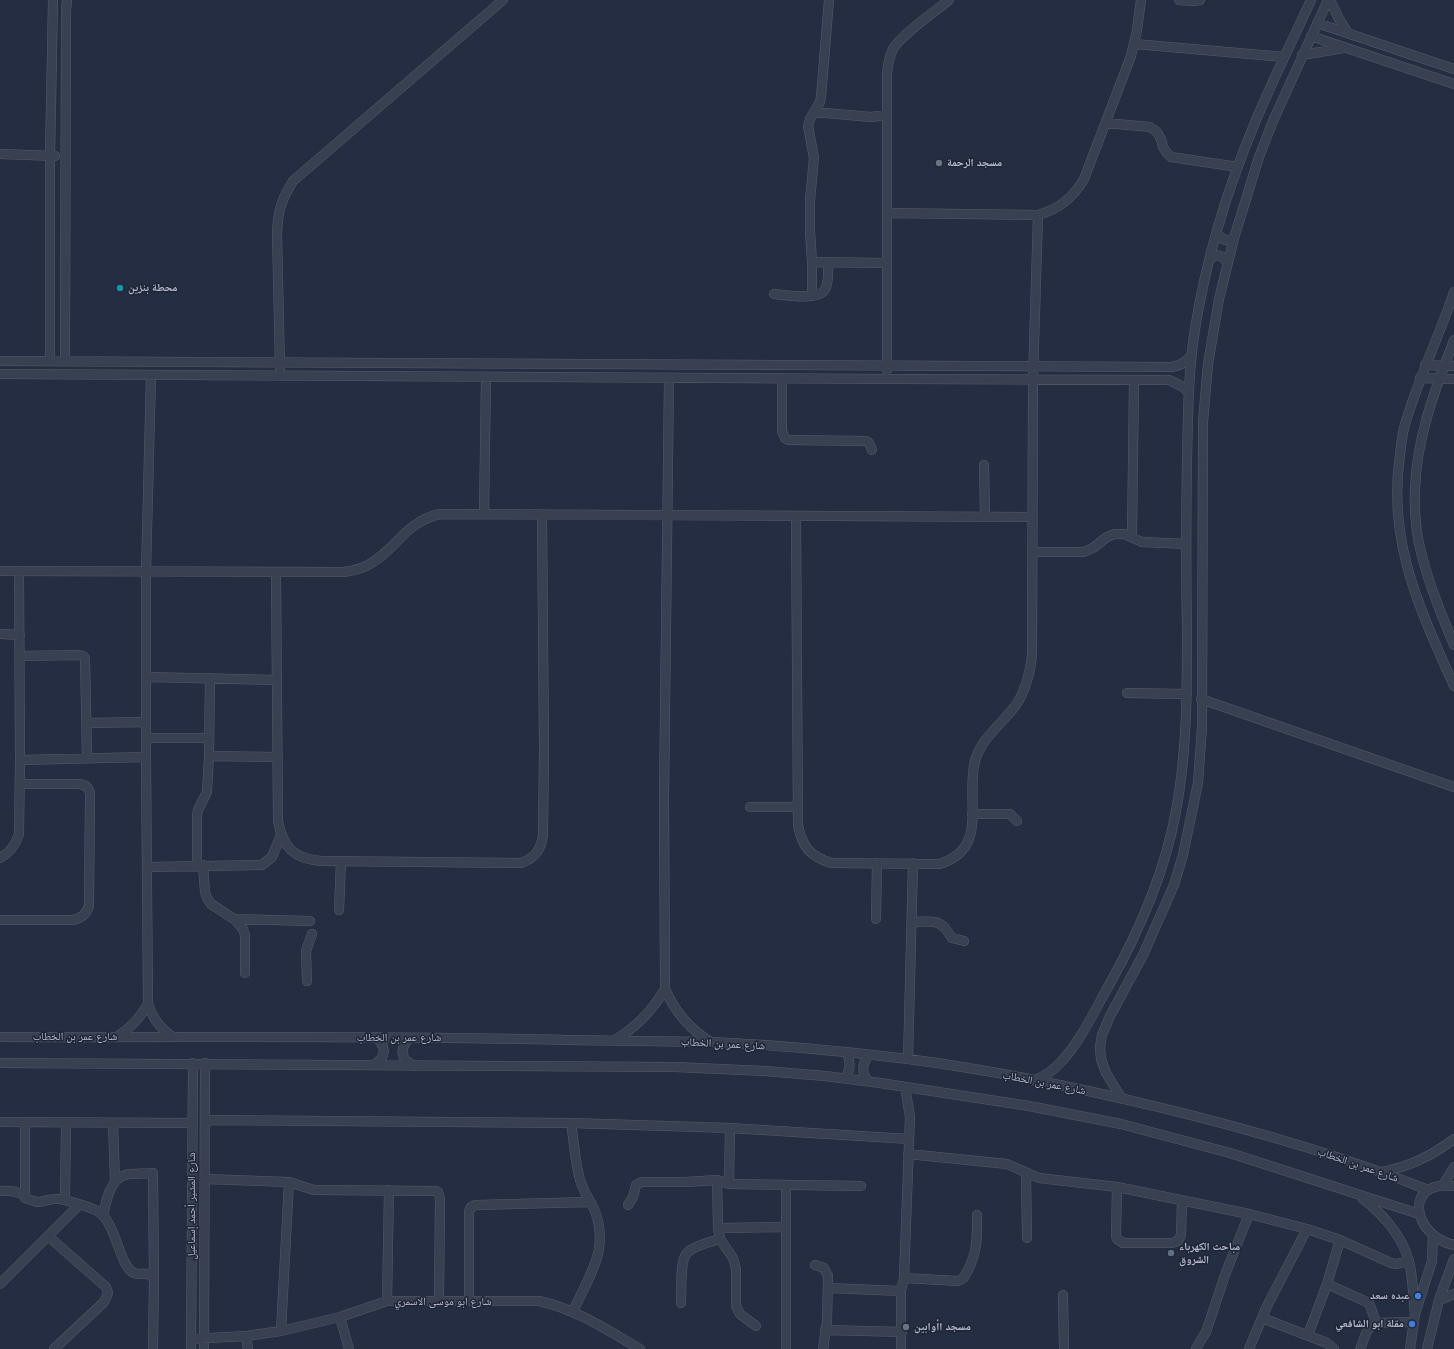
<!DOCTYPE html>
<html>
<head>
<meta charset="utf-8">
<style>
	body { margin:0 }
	canvas { display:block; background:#252d42 }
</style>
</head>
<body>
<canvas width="1454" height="1349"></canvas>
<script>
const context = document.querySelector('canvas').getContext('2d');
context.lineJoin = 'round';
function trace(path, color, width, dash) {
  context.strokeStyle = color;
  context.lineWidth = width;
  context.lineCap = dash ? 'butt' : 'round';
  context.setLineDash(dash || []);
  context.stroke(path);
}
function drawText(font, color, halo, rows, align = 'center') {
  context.font = font + ' Quicksand,"Noto Naskh Arabic",sans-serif';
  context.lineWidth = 3;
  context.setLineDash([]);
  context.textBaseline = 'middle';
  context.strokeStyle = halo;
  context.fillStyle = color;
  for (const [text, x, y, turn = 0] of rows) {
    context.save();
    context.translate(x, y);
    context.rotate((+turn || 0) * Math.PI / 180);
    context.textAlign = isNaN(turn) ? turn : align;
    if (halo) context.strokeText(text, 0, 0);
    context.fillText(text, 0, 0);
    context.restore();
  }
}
const minor = new Path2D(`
	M1179,0l16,1 5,-1
	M1330,0l9,19 9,14
	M1317,23l137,46
	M1311,36l143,48
	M1135,44l149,13
	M1302,55l42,-7
	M814,112l57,5 16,-2
	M1106,123l44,4 7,5 4,7 2,8 3,5 5,5 67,10
	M0,154l55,2
	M887,213l151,2c21,-6 35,-17 46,-36l47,-123 6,-26 4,-30
	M1217,233c4,7 10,9 17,5
	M1210,259c7,-6 14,-4 17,5
	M812,262l75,1
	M1454,292c-15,45 -37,89 -50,136 -2,8 -3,18 -4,27 -13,87 20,154 54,231
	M774,294c12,1 48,8 52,-7 3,-7 2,-17 2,-25
	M812,296v-34l-2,-31v-31l4,-42 -6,-32 2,-7 10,-17 1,-5 8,-97
	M1454,340c-10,27 -21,53 -28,81 -12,43 -16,92 -4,135 8,31 20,60 32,89
	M0,361l1172,6c10,-2 14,-5 20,-13
	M50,361v-205l3,-156
	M65,361l1,-350 1,-11
	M1425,365l29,1
	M280,368l-3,-135c1,-23 4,-32 16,-52l210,-181
	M887,370v-297c1,-8 2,-16 6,-24 8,-14 41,-37 56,-49
	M0,374l897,5 272,1 14,7 5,5
	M151,375l-5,197v185l2,247c5,15 12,24 25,33
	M669,378l-5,419 1,192c10,23 24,40 46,53
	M1420,378l34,1
	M782,379v52l3,7 3,2 78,1 3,2 3,7
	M984,465l1,52
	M484,514l2,-137
	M796,516l2,309c4,22 12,31 33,38l108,1c51,-15 26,-64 36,-103 7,-24 27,-37 41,-56 10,-15 14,-32 16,-49l1,-277 5,-164
	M1132,537l2,-157
	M1032,552h52l9,-4 14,-11 8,-3h9l18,8 44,2
	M0,571l344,1c8,-1 16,-3 24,-7 29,-15 36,-43 72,-51l592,3
	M276,572l2,249c5,27 16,38 44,40l199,2c14,-5 20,-13 22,-28l1,-86 -2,-234
	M0,634l20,1
	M20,656l59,-1 4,1 2,2 2,100
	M147,677l130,3
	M1127,693l60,1
	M1201,699l253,88
	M87,723l59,-1
	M146,738h63
	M209,756l68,1
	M20,760l126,-3
	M750,807h48
	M972,814h38l7,7
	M0,858c10,-6 15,-12 19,-24l1,-74 -1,-189
	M197,865v-50l1,-5 9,-18 2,-36 1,-78
	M203,865l2,27 2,6 4,6 23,15 9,10 2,6v38
	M148,867l114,-2 10,-8 9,-22
	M339,910l2,-49
	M234,919l76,2
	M876,919l1,-56
	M0,920h73c9,-2 13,-6 16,-14l1,-113c-2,-6 -4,-8 -11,-9h-59
	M912,922c10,0 24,-3 32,5 3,3 5,7 8,11l12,3
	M307,981l-1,-30 6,-17
	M0,1037c189,1 378,-2 567,3 48,1 97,1 145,2 65,3 131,9 196,17 84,11 167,28 250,48 91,22 183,48 270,83
	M117,1037c14,-9 23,-19 31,-33
	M410,1038c-11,10 -10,21 4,28
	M613,1041c23,-13 39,-30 52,-52
	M908,1059l5,-196
	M0,1063l675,4 90,4 60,5 55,7 149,23 92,18 109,29 189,61
	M373,1065c14,-7 14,-19 2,-28
	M846,1078c4,-9 5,-15 1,-25
	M1036,1080c8,-4 17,-9 23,-16 20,-20 35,-52 49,-77 31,-55 57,-115 68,-176 11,-59 11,-118 11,-178 -1,-57 -1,-115 0,-172 1,-44 1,-88 8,-132 11,-69 32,-139 59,-204 17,-42 38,-83 57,-125
	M868,1081c-7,-9 -6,-17 1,-26
	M1122,1099l-16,-26 -5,-14 -1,-12 2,-12 8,-19 33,-61 31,-70 9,-30 15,-72 4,-56 1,-305 5,-58 11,-65 15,-61 25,-81 14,-36 55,-121
	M205,1120l366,3 159,5 179,11
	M0,1122l193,1
	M25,1122v76
	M113,1123l2,58
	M571,1123c3,18 4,39 9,57 3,9 7,17 12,25 7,13 9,29 7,44 -3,19 -18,45 -26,62
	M908,1154l99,10 32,14 78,9 132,27 58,15 33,11 51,23 6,1 12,-3
	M1382,1172c28,-6 48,-15 72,-33
	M1026,1173l1,65
	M205,1179l84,3 25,8 122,1 2,1 2,6 -1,104
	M717,1180l1,48 2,11 13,19 3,11v37l4,8 16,12
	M729,1184l1,-56
	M786,1185v164
	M1443,1185l11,-18
	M1454,1186c-51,-7 -42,50 0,59
	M1117,1187l-1,49 1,3 6,4h49l6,-2 3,-6 1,-34
	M0,1191c9,-1 16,0 24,4l1,3c3,1 8,3 12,4 6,0 14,-4 21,-3 6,0 36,9 41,13 18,13 20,54 35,61 4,2 10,0 15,1l5,5 -1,70
	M1363,1199c20,15 39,37 46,62 4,16 4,35 6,53
	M65,1200l1,-78
	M628,1205l5,-8 3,-12 6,-3h43l32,-2 12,4 132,2
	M103,1215c3,-13 7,-36 22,-40 9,-2 19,-1 28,-2l1,106
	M718,1228l68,-1
	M48,1236l58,51 2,6 -4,9 -50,47
	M815,1265l9,3 4,8 -1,46 -4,27
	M904,1278l54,3c6,-1 7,-6 10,-11 10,-20 9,-34 9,-55
	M0,1284l79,-79
	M1327,1284l42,19 7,19
	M828,1288l73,3
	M1063,1295l1,54
	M1439,1300l15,-6
	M387,1301l2,-111
	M469,1301v-87c0,-5 2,-8 7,-9l114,-3
	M681,1303c1,-12 -2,-44 7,-51 8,-7 22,-10 32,-13
	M340,1317l9,32
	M1262,1318l65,25 7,6
	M825,1330l77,2
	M281,1331l8,-149
	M1308,1335l19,-51 13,-44
	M246,1336l2,13
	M191,1339l55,-3 35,-5 59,-14 47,-16h152c37,8 68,29 101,48
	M191,1349l2,-286
	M204,1349l1,-286
	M901,1349v-58l3,-13 6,-161 -5,-30
	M1196,1349l5,-9 5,-8 19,-57 24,-61
	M1249,1349l18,-43 40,-77
	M1360,1349l7,-18 6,-8 41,-1
	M1410,1349l5,-35 17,-53 1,-26
	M1427,1349l12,-49 15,-41`);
const markers = [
	[939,163,4,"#6b7280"],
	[120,288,4,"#0f9aa8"],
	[1171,1253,4,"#5c6f8a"],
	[1418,1296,4,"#3f7fe0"],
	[1412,1324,4,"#3f7fe0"],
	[906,1327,4,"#6b7280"]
];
const poiNames = [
	["مسجد الرحمة",947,163],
	["محطة بنزين",128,288],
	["مباحث الكهرباء",1179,1247],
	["الشروق",1179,1260],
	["عبده سعد",1410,1296,"right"],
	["مقلة ابو الشافعي",1404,1324,"right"],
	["مسجد اأوابين",914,1327]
];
const streetNames = [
	["شارع عمر بن الخطاب",75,1037],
	["شارع عمر بن الخطاب",399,1038],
	["شارع عمر بن الخطاب",723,1044,3],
	["شارع عمر بن الخطاب",1044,1083,11],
	["شارع عمر بن الخطاب",1358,1165,19],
	["شارع المشير أحمد إسماعيل",192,1206,-90],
	["شارع ابو موسى الاسمري",443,1302]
];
trace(minor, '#545b6c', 10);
trace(minor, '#394051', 9);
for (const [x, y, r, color] of markers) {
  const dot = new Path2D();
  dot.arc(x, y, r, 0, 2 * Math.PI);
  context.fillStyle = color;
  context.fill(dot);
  trace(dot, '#1e2537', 1.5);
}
drawText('bold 11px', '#b6bbcc', '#1e2537', poiNames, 'left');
drawText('11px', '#b6bbcc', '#1e2537', streetNames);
</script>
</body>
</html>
